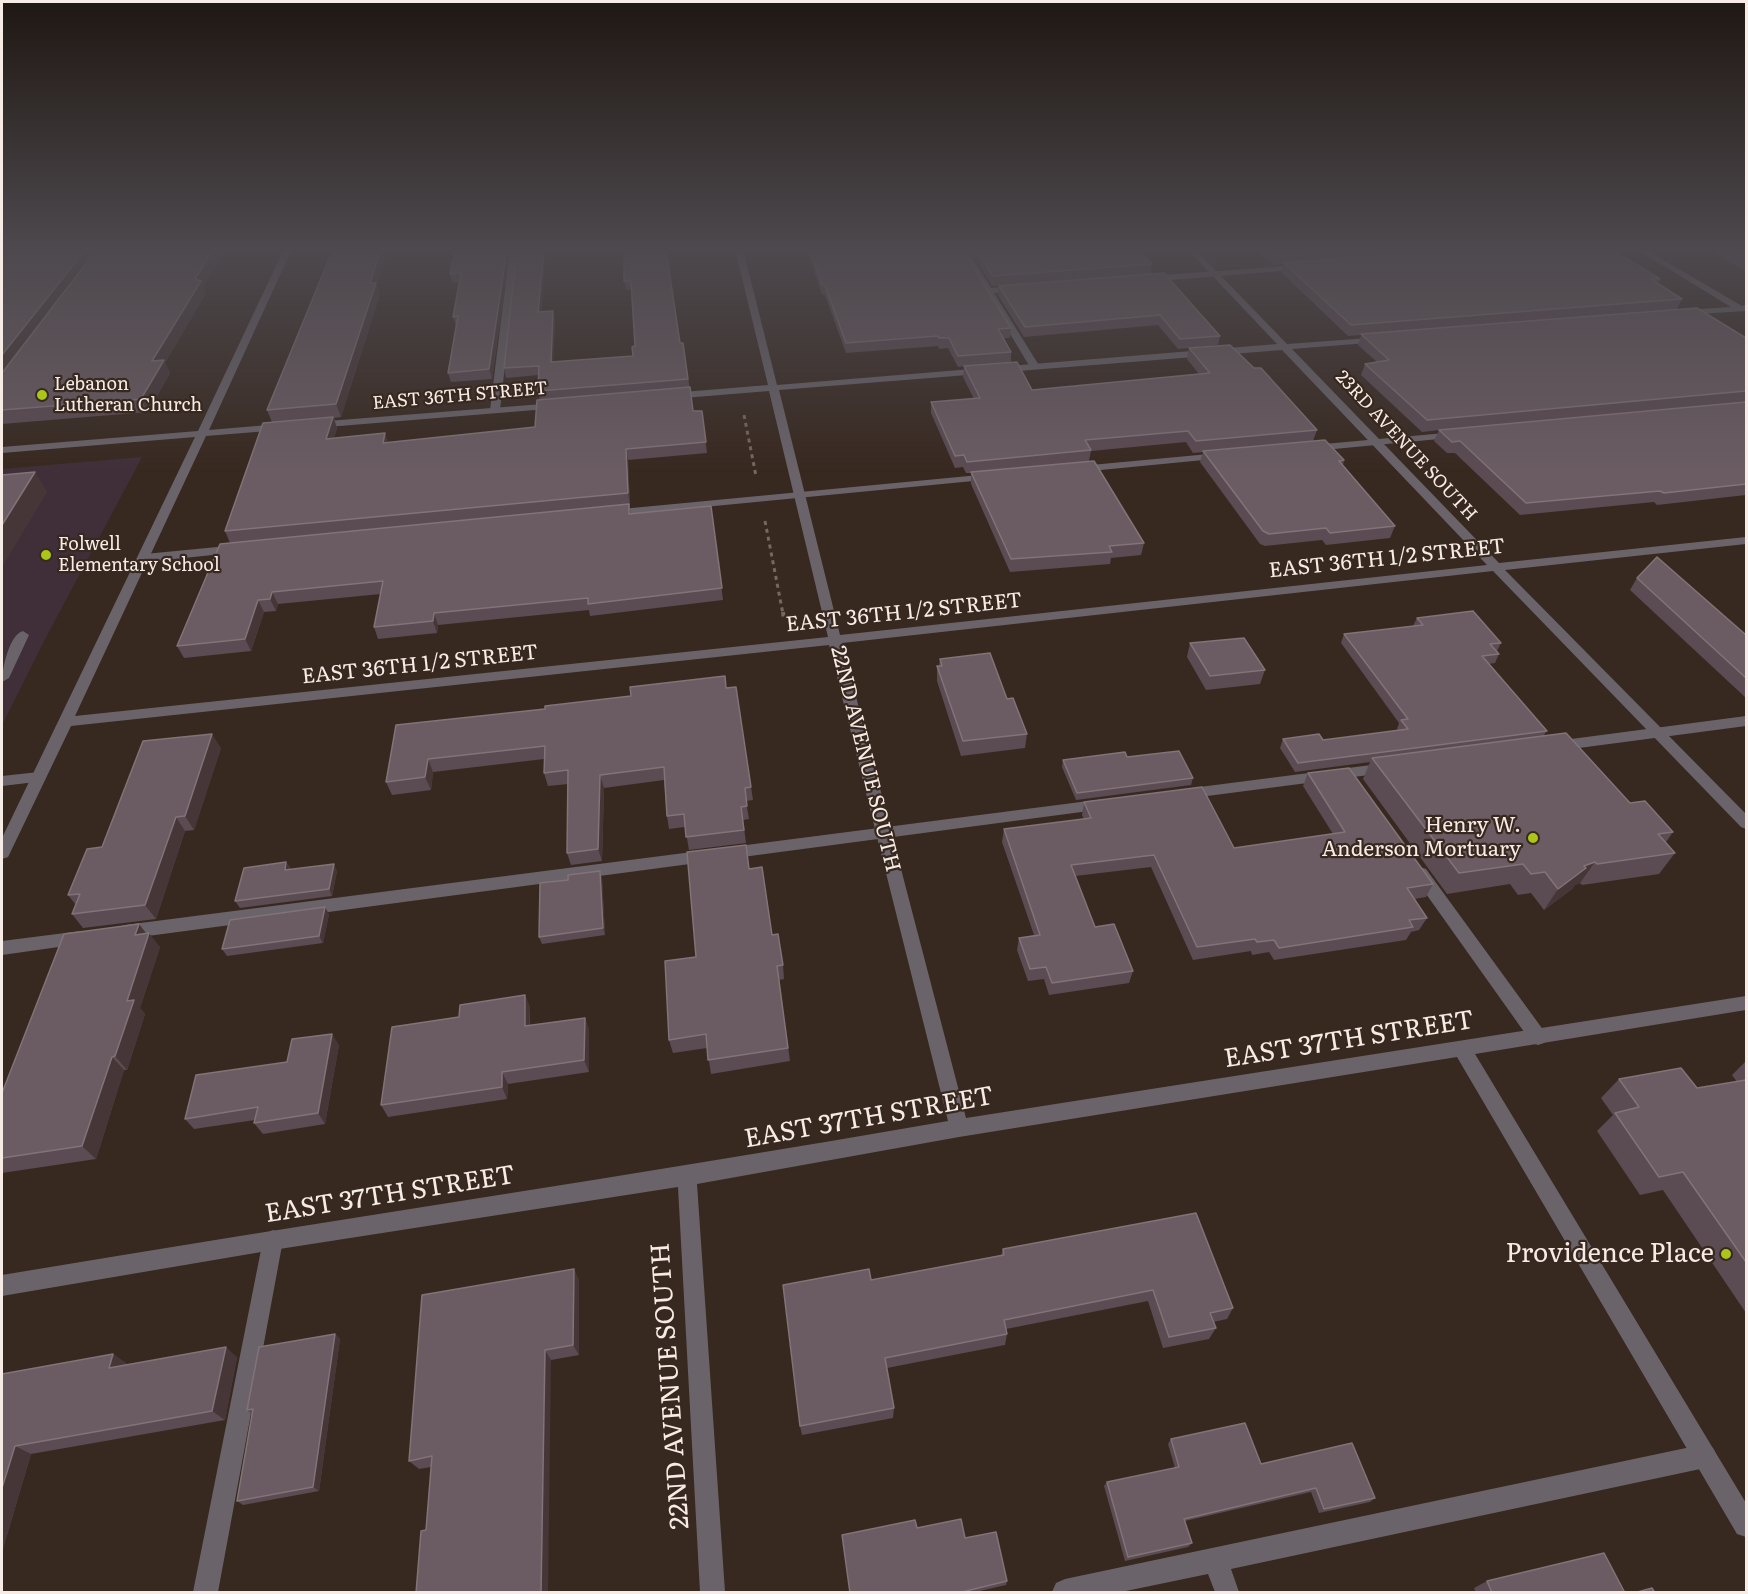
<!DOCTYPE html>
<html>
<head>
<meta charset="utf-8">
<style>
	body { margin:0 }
	#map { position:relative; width:1748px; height:1594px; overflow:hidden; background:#382920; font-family:Literata,serif }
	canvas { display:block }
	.frame { position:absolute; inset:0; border:3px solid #f6ece5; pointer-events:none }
</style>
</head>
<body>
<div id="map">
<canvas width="1748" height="1594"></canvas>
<div class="frame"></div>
</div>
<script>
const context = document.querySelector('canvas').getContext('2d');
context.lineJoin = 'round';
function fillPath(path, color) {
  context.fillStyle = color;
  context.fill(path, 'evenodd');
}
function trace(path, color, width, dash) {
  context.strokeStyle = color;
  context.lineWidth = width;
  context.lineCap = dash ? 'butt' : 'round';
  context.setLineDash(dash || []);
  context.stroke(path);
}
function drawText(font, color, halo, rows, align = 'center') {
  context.font = font + ' Literata,serif';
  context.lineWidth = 4.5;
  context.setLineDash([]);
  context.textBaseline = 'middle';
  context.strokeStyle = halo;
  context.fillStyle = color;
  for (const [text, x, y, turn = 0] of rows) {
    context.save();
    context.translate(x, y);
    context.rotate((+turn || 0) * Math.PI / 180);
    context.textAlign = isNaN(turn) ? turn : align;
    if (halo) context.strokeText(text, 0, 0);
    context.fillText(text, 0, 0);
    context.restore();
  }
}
const education = new Path2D(`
	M142,457l-98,184 -42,84v-256z`);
const pathFar1 = new Path2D(`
	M744,415l12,61
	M765,521l18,93`);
const path = new Path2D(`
	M783,612l1,8`);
const service = new Path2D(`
	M510,249h8l-18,161 -5,3 -5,-3z
	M959,249h8l24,39 27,-2 4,3 -4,3 -24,1 46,74 -2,2 -8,-2z
	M1302,265h3v4l-158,13 -4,-3 4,-3z
	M1456,432l5,3 -1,2 -147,14 -5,-3 5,-3z
	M1220,453l5,3 -1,2 -144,14 -5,-3 5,-3z
	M990,474l4,1v4l-383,37 -6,-3 6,-3z
	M238,545l4,1v6l-97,10 -6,-4 6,-4z
	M23,631l6,4 -20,43 -7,4c0,-13 7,-47 21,-51z
	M1746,716v10l-190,25 -7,-5 7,-5z
	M1387,763l7,5 -2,4 -208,27 -7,-5 7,-5z
	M39,772l5,1 2,4 -2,4 -42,5v-10z
	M1104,799l8,5 -8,5 -979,130 -6,-2 -2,-5 2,-5 6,-2z
	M1420,867l6,2 118,162 3,6 -3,6 -6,2 -6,-2 -118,-166 -2,-4 2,-4z
	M81,931l6,2 2,5 -2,5 -85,12v-14z
	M273,1230l7,3 3,7 -65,352h-25l70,-352 3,-7z
	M1705,1444l8,4 4,8 -4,8 -8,4 -474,101 8,23h-24l-7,-18 -87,18h-69l4,-9 9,-4z`);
const minor = new Path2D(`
	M284,249h8l-83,181 71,-6 5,3 -5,3 -74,6 -131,280 753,-79 -59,-246 -98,8 -5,-3 5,-3 97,-8 -33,-136h8l34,136 500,-41 -90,-95h8l92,95 96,-7 2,2 -5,3 -88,7 207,214 247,-26v7l-241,26 241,244v15l-5,-2 -248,-256 -651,72 124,475 780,-122v14l-271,44 271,449v34l-9,-3 -280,-477 -498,80 -262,47 28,408h-25l-22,-405 -405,63 -271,46v-21c315,-53 631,-99 946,-154l-119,-476 -758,81 -61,127 -2,4 -6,2v-21l193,-401 -193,16v-6l196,-16zM1282,350l205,215 -647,70 -61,-245z
	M1636,249h9l97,57 4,-1v6l-64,4 -1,-2 4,-3 46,-3z
	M555,403l5,3 -1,2 -244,20 -5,-3 5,-3z`);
const wall = new Path2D(`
	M2,249h224l-23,38 3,6 -41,70 5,10 -22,39 -146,12z
	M333,249h55l-11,36 3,9 -39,123 -7,1 3,10 -3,10 55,5 146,-16 5,-27 -2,-9 1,-16 -33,3 -2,-10 42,-119 -5,62 14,9 -2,42 80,-6 2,-10 -4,-56h-5l-2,-9v-32l56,94h3l10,68h9l5,42 -79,7 2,45h-1l2,9 80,-8 12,94 -133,16 -1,-6 -151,15 -1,8 -59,6 -4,-12 7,-33 -103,10 -2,7 -12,1 -13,39 -67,7 -7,-12 53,-103 -5,-12 47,-109 -5,-12z
	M510,249l-18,130 -41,3 -3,-9 9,-47h-1l-3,-9 7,-35 -8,1 -2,-9z
	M807,249h155l49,79 -1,10h-6l7,14v10l21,28 167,-16 -12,-15 2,-11 128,82 -4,11 31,19 -1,5 52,61 -5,12 -64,7 -4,-5 -57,6 -5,-2 -60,-82 3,-10 -10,1 -7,-11 -95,9 -2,10 55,82 -3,12 -30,3 -1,6 -100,8 -39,-88v-11h-5l-3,-6 -8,1 -24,-55v-11l43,-3 -11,-22 1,-11 -6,1 -10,-19 -9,1 -1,-3 -92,7 -21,-58h-3z
	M969,249h169l14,15 -2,10 -158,12z
	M1255,249h356l49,30 -2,4 24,16 -5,10 69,29v157l-89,10 -3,-3 -134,13 -65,-62h-8l-13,-12 5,-11 -17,2 -61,-57 4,-11 12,-2 -19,-17 3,-10 -13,1 -66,-63 2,-9 -11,1z
	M1706,249h40v22z
	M1164,273l56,63 -2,9 -40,4 -20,-24 -134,12 -26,-42 1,-9z
	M1637,578l109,57v63l-116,-108z
	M1417,618l84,25 -4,8 2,3 -4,9 -7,1 59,67 -3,4 86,68 43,29 -7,10 9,11 -16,21 -77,11 -2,-2 -5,2 -3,4 -28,21 -13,-17 -13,2 -8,-11 -63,10 -84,-115 7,-17 -75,10 -15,-24 3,-9 40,1 75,-9 -1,-2 2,-6 -58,-80 3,-9 69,-8z
	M1190,643l75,27 -5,14 -54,6 -19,-33z
	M940,659l67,40 20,35 -2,14 -64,8 -24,-75v-15h2z
	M726,688l25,99 2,13 -7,1 3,18 -6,1 3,23 -57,7 -4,-23 -16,2 -2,-13 -3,-36 -60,8 -2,73 -31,4 -4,-12 1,-69 -20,2 -4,-13v-14l-111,13 -2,18 -39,5 -6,-13 10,-57 149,-16z
	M221,748l-27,82 -9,1 -29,88 -73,9 -11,-14 4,-9 -8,-10 34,-48z
	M1127,757l66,21 -2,7 -115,15 -14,-33 1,-7z
	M1308,773l125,111 -7,13 -12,2 13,19 -8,12 -8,2 -5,8 -132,20 -5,-8 -17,3 -1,-4 -58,9 -42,-93 -76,9 20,51 38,44 -4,12 -80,12 -5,-16 -16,2 -11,-31 2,-12 15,-3 -32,-93 2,-13 80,-10 -2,-4 2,-13 150,46 99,-14 -30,-48z
	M286,862l5,7 46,2 -5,25 -92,12 -5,-7z
	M749,869l34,96 1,14 -5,1 11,81 -79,13 -4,-26 -34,5 -4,-13 27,-83z
	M600,871l2,7 3,57 -63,9 -3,-7 29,-57z
	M329,914l-6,29 -96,13 -5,-7z
	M139,924l7,9 14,14 -20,61 5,6 -18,56h-3l-28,89 -94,14v-80z
	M525,995l5,13v17l55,-7 4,12v42l-81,12 -1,15 -119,18 -7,-12 78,-88z
	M339,1045l-14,79 -62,10 -9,-11 1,-3 -61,9 -9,-10 102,-57z
	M1746,1061v252l-83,-123 -23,5 -43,-64 16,-16 -12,-17 18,-19 78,9 40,-6 -5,-7z
	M1003,1249l230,59 -6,11 -14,3 3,6 -7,11 -46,9 -15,-47 -142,28 1,5 -2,11 -118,23 7,40 -1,10 -91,17 -2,-9 71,-146 130,-25z
	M579,1280v75l-28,5 -125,170 5,-63 -12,2 -10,-8z
	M335,1334l5,5 -21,152 -76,14 -6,-4 15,-86 -5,-5z
	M113,1354l14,10 110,-7 -12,63 -194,34 -29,98v-178z
	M1171,1439l90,25 114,34 -5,4 -51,11 -8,-21 -126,29 7,22 -4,4 -63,14 -21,-75 3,-4 68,-14 -7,-24z
	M917,1528l48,10 42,43 -1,4 -35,8h-121z
	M1487,1581l138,12h-149l-2,-5z`);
const shadedWall = new Path2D(`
	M86,249h14l-98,129v-23z
	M214,249h12l-23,38 3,6 -41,70 5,10 -22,39 -7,-13 11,-38 43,-82z
	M381,249h7l-11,36 3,9 -39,123 -5,-13 34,-121z
	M507,249h3l-18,130 -3,-10z
	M544,249h2l-6,72 -2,-9z
	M553,311l2,9 -2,52 -2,-10z
	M333,417l4,11 -6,22 -5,-11z
	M385,433l4,12 -6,-2z
	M626,449l2,11 2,45 -2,-12z
	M35,472l12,20 -45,75v-42z
	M272,592l6,12 -2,7 -6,-12z
	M258,600l6,12 -13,39 -6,-12z
	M434,613l4,12 -1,8 -4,-12z
	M212,734l9,14 -27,82 -9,-14z
	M428,759l5,13 -2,18 -6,-13z
	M600,775l4,13 -2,73 -4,-12z
	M176,817l9,14 -29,88 -11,-14z
	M286,862l5,7 -6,1z
	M1595,862l-15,21 -5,2 -3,4 -28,21 14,-21 26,-23z
	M334,864l3,7 -5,25 -3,-7z
	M600,871l2,7 3,57 -2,-7z
	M325,907l4,7 -6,29 -4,-7z
	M139,924l9,12 1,-3 11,14 -20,61 5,6 -18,56 -12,-14 12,-55 8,-66z
	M525,995l5,13 -1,30 -4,-12z
	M585,1018l4,12v42l-5,-12z
	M332,1034l7,11 -14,79 -7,-11z
	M112,1057l12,13 -28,89 -14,-13z
	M502,1072l6,12 -1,15 -5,-12z
	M574,1269l5,11v75l-6,-10z
	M335,1334l5,5 -21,152 -6,-4z
	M226,1347l11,10 -12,63 -13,-9z
	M545,1350l6,10 -3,233h-7z
	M113,1354l14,10 -18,4z
	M15,1446l16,8 -29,98v-64z`);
const building = new Path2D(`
	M2,249h84l-84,106z
	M97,249h117l-19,30 6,2 -49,80 12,-1 -23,39 -139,11v-37z
	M333,249h48l-11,34h6l-40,121 -69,6z
	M455,249h52l-18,120 -41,4 10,-57 -5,1 8,-44 -11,1z
	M517,249h27l-6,63 15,-1 -2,51 82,-6 -1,-9 3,-1 -4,-65h-7v-32h42l14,94h3l5,36 -150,12 1,-25 -35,2z
	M810,249h152l49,79 -13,1 13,23 -53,4 -9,-18h-10l-1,-2 -92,7 -21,-58h-3z
	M976,249h162l14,15 -159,12z
	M1268,249h95l-88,6z
	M1480,249h131l49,30h-9l31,20 -331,26 -67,-62z
	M1729,249h17v9z
	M1164,273l56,63 -40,3 -20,-24 -135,12 -26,-41z
	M1697,308l49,30v53l-319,29 -62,-56 24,-4 -28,-26z
	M1230,345l24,23h7l56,62 -121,11 -8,-10 -103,9 6,10 -124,12 -3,-7 -9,1 -24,-54 49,-4 -16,-32 53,-4 15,28 178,-17 -21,-25z
	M690,387l3,24h9l4,31 -80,7 2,44 -403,38 38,-108 70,-6 -7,22 59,-6 -2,10 152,-16 2,-27z
	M1746,402v82l-82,9 -4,-2 -134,12 -66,-62 -8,1 -13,-12z
	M1325,440l19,20 -5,1 56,65 -65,7 -4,-5 -57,6 -6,-3 -60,-80z
	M1094,461l50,82 -35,3 3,6 -101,7 -40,-87z
	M35,472l-33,53v-50z
	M629,504v10l82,-8 11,82 -134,16v-6l-154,15 -1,8 -59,6 9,-46 -111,11 -2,7 -12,1 -13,39 -68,7 43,-102z
	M1657,557l89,78v43l-109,-100z
	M1473,611l28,32 -11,1 9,10 -17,2 65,75 -249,32 -15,-24 36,-5 4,6 85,-11 -7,-9 7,-1 -64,-85 79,-9 -6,-7z
	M1244,638l21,32 -55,6 -20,-33z
	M990,653l17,46 6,-1 14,36 -64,7 -26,-75h5l-2,-7z
	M725,676l1,12 10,-1 15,100 -6,1 2,18 -6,1 3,23 -58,7 -2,-23 -17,2 -3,-49 -64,8 -2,74 -31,4 1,-83 -24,3 1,-27 -117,13 -3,18 -39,5 10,-57 149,-16v-3l86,-10 -1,-9z
	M1566,733l64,70 15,-2 28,31 -15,2 17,19 -78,11 -2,-2 -11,4 2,2 -28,21 -13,-17 -14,2 -8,-10 -64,9 -87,-115z
	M212,734l-27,82 -9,1 -31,88 -73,9 8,-20 -12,1 19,-46 15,-2 41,-106z
	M1179,751l14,27 -116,15 -14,-33 62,-8 2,5z
	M1349,768l84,116 -26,4 20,30 -18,2 4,7 -134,21 -5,-8 -17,2 -2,-3 -58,8 -43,-92 -83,10 24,62 19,-3 19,47 -81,12 -6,-16 -16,2 -11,-31 21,-3 -36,-106 87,-11 -7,-16 118,-15 32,61 111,-16 -37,-59z
	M746,845l3,24 13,-2 10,68 6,-1 5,31 -6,1 11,82 -80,12 -2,-26 -37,6 -4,-79 31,-4 -9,-105z
	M286,862l-1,8 49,-6 -5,25 -94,12 9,-33z
	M600,871l3,57 -64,9 1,-54 28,-3v-5z
	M325,907l-6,29 -97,13 8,-29z
	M139,924l-4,11 14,-2 -22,68 7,-1 -19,56 -3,1 -30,89 -80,12v-65l62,-159z
	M525,995v31l60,-8 -1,42 -82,12v15l-121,18 11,-78 67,-10 1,-12z
	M332,1034l-14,79 -64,10 4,-16 -73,12 11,-44 91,-13 5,-23z
	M1681,1068l16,20 49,-8v182l-63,-90 -24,5 -44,-64 24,-6 -20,-28z
	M1196,1213l37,95 -23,5 6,15 -47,9 -16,-47 -149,30 3,14 -122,24 9,50 -94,18 -17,-141 86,-16 2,11 133,-25 -1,-6z
	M574,1269l-1,76 -28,5 -4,243h-125l5,-62 5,-1 6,-74 -23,5 13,-166z
	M335,1334l-22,153 -76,14 16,-92 -6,1 12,-63z
	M226,1347l-14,64 -197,35 -13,42v-114l111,-20 -4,14z
	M1245,1423l16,41 91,-21 23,55 -51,11 -8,-21 -132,31 8,24 -64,14 -21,-75 72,-15 -8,-28z
	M961,1519l4,19 31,-6 11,49 -49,12h-108l-8,-58 73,-15 2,8z
	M1604,1553l21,40h-133l-5,-12z
	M1652,1588l3,5h-21z`);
const markers = [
	[42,395,6,"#abc616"],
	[46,555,6,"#abc616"],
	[1533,838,6,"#abc616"],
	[1726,1254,6,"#abc616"]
];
const farPoinames = [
	["Lebanon",54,385],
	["Lutheran Church",54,406],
	["Folwell",58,545],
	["Elementary School",58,566]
];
const farStreetnames = [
	["EAST 36TH STREET",460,396,-5],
	["23RD AVENUE SOUTH",1406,446,47]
];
const streetNames = [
	["EAST 36TH 1/2 STREET",1387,559,-6],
	["EAST 36TH 1/2 STREET",904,613,-6],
	["EAST 36TH 1/2 STREET",420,665,-6],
	["22ND AVENUE SOUTH",865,759,76]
];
const poiNames = [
	["Henry W.",1521,826],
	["Anderson Mortuary",1521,850]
];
const nearStreetnames = [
	["EAST 37TH STREET",1349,1040,-9],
	["EAST 37TH STREET",869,1118,-10],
	["EAST 37TH STREET",390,1195,-9],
	["22ND AVENUE SOUTH",671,1386,-94]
];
const nearPoinames = [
	["Providence Place",1714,1254]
];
fillPath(education, '#402f39');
trace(pathFar1, '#75685f', 3, [4, 4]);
trace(path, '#75685f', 4, [4.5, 4.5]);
fillPath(service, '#6a646a');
fillPath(minor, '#6a646a');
fillPath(wall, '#5b4b53');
fillPath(shadedWall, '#463638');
fillPath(building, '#6b5c63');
trace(building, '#817377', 1.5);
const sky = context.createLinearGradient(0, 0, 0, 472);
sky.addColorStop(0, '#1f1712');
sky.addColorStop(0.53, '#4d494e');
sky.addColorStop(1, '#4d494e00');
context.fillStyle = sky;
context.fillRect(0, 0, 1748, 472);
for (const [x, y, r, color] of markers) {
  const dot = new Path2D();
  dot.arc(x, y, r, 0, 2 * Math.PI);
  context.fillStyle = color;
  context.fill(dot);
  trace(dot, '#382920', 2);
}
drawText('18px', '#f6ece5', '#382920', farPoinames, 'left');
drawText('18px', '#f6ece5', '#382920', farStreetnames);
drawText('21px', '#f6ece5', '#382920', streetNames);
drawText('21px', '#f6ece5', '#382920', poiNames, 'right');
drawText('26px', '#f6ece5', '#382920', nearStreetnames);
drawText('26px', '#f6ece5', '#382920', nearPoinames, 'right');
</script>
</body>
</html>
